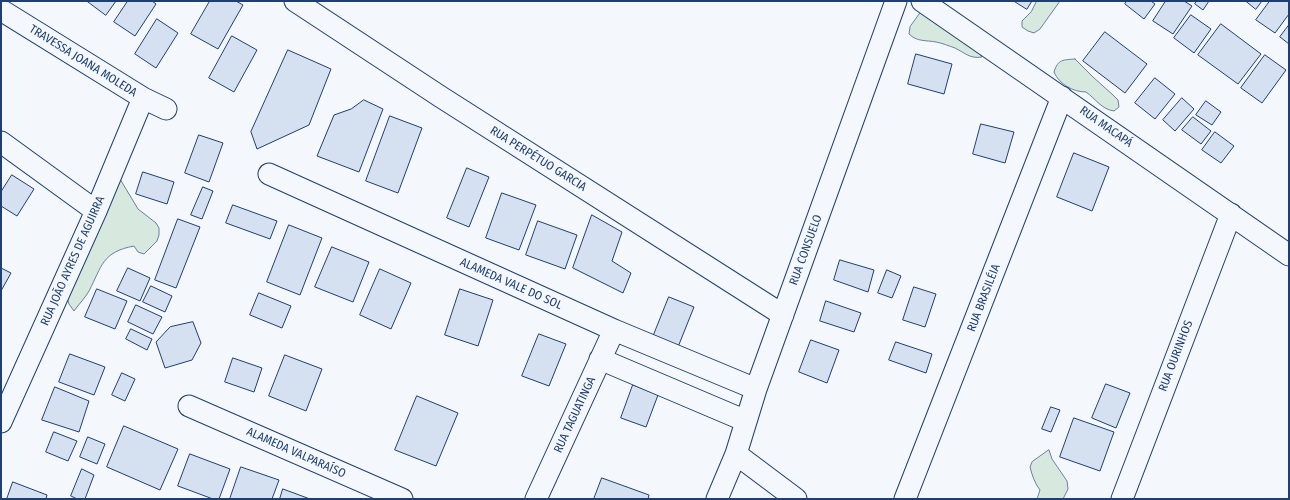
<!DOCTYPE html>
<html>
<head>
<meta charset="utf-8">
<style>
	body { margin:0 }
	#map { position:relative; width:1290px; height:500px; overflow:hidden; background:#f4f7fb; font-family:"Fira Sans Condensed",sans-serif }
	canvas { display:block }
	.frame { position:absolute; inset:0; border:2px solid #1d3f73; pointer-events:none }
</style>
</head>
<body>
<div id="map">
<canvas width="1290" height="500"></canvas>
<div class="frame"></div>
</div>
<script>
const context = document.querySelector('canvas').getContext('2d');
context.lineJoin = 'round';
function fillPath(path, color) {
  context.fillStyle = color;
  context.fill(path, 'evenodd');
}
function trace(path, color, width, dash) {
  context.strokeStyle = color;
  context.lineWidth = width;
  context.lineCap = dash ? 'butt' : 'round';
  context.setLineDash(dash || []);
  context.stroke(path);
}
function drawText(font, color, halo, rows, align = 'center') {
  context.font = font + ' "Fira Sans Condensed",sans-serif';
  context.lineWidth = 3;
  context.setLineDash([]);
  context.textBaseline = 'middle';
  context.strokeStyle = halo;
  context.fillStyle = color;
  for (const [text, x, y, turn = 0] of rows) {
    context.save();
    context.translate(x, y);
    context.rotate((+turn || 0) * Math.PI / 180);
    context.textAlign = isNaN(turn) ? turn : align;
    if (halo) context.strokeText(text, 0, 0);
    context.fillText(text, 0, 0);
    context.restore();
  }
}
const green = new Path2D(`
	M1037,1h23l-20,28 -6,4 -6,-2 -6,-4v-6l9,-9z
	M921,12l57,39 4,6c-12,2 -17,-4 -27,-9 -6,-2 -13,-5 -19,-6 -10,-2 -19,0 -27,-8l1,-7z
	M1075,59l18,18 20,18 5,5 1,7 -5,4c-13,-2 -18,-12 -28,-19 -13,0 -27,-8 -32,-20 4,-13 9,-12 21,-13z
	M120,179l18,30 18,14 3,5v7l-2,6 -13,13 -6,-2 -4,-6c-32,6 -32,20 -45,45 -4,7 -10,13 -15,20l-5,-7 -2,-7z
	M1049,450l3,9 15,22 1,8 -5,10h-26l3,-9c-5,-6 -8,-15 -10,-23l2,-5z`);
const building = new Path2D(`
	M87,1h29l-10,14z
	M128,1h24l4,3 -21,32 -21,-14z
	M210,1h26l7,4 -25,44 -27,-15z
	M1014,1h18l-5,8z
	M1127,1h24l4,3 -11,15 -19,-15z
	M1166,1h18l8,5 -19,28 -20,-13z
	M1197,1h12l-6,9 -8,-6z
	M1246,1h16l-6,8z
	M1270,1h19v13l-14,19 -19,-13z
	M1191,15l20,14 -17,24 -20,-15z
	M157,19l21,14 -22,35 -21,-14z
	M1221,24l40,30 -23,30 -40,-29z
	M1289,25v19l-9,-7z
	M1105,32l42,32 -22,29 -42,-32z
	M232,36l25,14 -23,42 -25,-14z
	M288,50l43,19 -22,56 -52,24 -6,-17z
	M916,54l36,10 -8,30 -36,-10z
	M1265,55l21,15 -24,33 -21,-15z
	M1155,78l20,16 -20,25 -20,-16z
	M1182,98l12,11 -19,22 -12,-11z
	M364,100l19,9 -24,63 -42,-16 17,-41 17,-6z
	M1206,101l15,11 -9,13 -16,-10z
	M390,116l32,12 -24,65 -32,-12z
	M1193,117l18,14 -10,13 -19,-14z
	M981,124l33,8 -9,31 -32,-9z
	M1215,132l19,14 -13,17 -19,-13z
	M199,135l24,8 -14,39 -24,-9z
	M1074,153l35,14 -17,44 -35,-14z
	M467,168l22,9 -20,50 -22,-9z
	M143,172l31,10 -7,22 -31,-10z
	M12,175l22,14 -17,27 -16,-10v-14z
	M203,187l10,4 -11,28 -11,-4z
	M502,193l34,12 -17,45 -33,-12z
	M233,205l44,16 -7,18 -44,-16z
	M592,215l30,17 -10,29 19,12 -8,20 -50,-25z
	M178,219l22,8 -24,61 -21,-8z
	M538,221l39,14 -12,34 -39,-14z
	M289,225l33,13 -22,57 -33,-13z
	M332,247l37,15 -16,40 -38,-15z
	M840,260l34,10 -6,22 -34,-12z
	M1,268l10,5 -10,18z
	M128,268l22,10 -10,23 -23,-10z
	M380,269l31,14 -20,46 -31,-14z
	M887,270l14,6 -9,22 -14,-5z
	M151,286l21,10 -7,16 -22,-10z
	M914,287l22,7 -11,33 -22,-7z
	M97,289l30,12 -12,28 -30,-12z
	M460,289l33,11 -15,46 -33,-11z
	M259,293l32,13 -9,22 -32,-13z
	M669,297l25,10 -18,45 -25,-10z
	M826,301l35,12 -7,19 -34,-11z
	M136,305l26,12 -9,17 -25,-12z
	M193,322l8,21 -9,17 -27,8 -9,-26 14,-15z
	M131,329l21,10 -5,11 -21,-11z
	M539,334l27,10 -17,42 -27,-10z
	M811,340l28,10 -12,33 -28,-11z
	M896,342l36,12 -6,19 -37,-13z
	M70,354l35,13 -11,28 -35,-13z
	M285,355l37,14 -16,42 -37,-15z
	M233,358l29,10 -8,24 -29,-10z
	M122,373l13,6 -10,22 -13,-6z
	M1106,384l24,9 -14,35 -24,-10z
	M633,385l25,10 -12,32 -25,-9z
	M55,387l34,14 -10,31 -37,-12z
	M417,396l41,17 -22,53 -41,-16z
	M1051,407l9,3 -9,22 -9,-3z
	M1074,418l40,14 -14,39 -40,-14z
	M124,426l54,23 -18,41 -53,-23z
	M54,432l23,9 -9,20 -22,-9z
	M88,437l17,7 -8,20 -17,-7z
	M190,454l40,15 -11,30h-6l-35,-13z
	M241,467l38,13 -7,19h-42z
	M82,469l12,6 -9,24h-8l-6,-3z
	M602,478l47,17 -1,4h-54z
	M13,482l34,13 -1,4h-39z
	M283,489l27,10h-30z`);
const minor = new Path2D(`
	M295,1l146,96 342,218
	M922,1l367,254
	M1,10l142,88 23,11
	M1,142l95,69
	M269,174l345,156 142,59
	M600,359l146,62
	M189,406l213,93
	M1,422l95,-211 47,-113
	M736,454l60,45
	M536,499l78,-169
	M717,499l19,-45 20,-65 140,-388
	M905,499l157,-402
	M1122,499l109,-285`);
const streetNames = [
	["TRAVESSA JOANA MOLEDA",83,61,32],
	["RUA MACAPÁ",1106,127,35],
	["RUA PERPÉTUO GARCIA",538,159,32],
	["RUA CONSUELO",806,250,-70],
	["RUA JOÃO AYRES DE AGUIRRA",73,261,-66],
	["ALAMEDA VALE DO SOL",511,284,24],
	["RUA BRASILÉIA",984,298,-69],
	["RUA OURINHOS",1176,356,-69],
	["RUA TAGUATINGA",575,415,-65],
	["ALAMEDA VALPARAÍSO",296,453,24]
];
fillPath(green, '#d7e8df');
trace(green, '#687fa3', 1);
fillPath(building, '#d5e0f0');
trace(building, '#1d3f73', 1);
trace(minor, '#1d3f73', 23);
trace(minor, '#f4f7fb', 21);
drawText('12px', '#1d3f73', '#f4f7fb', streetNames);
</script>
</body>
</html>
